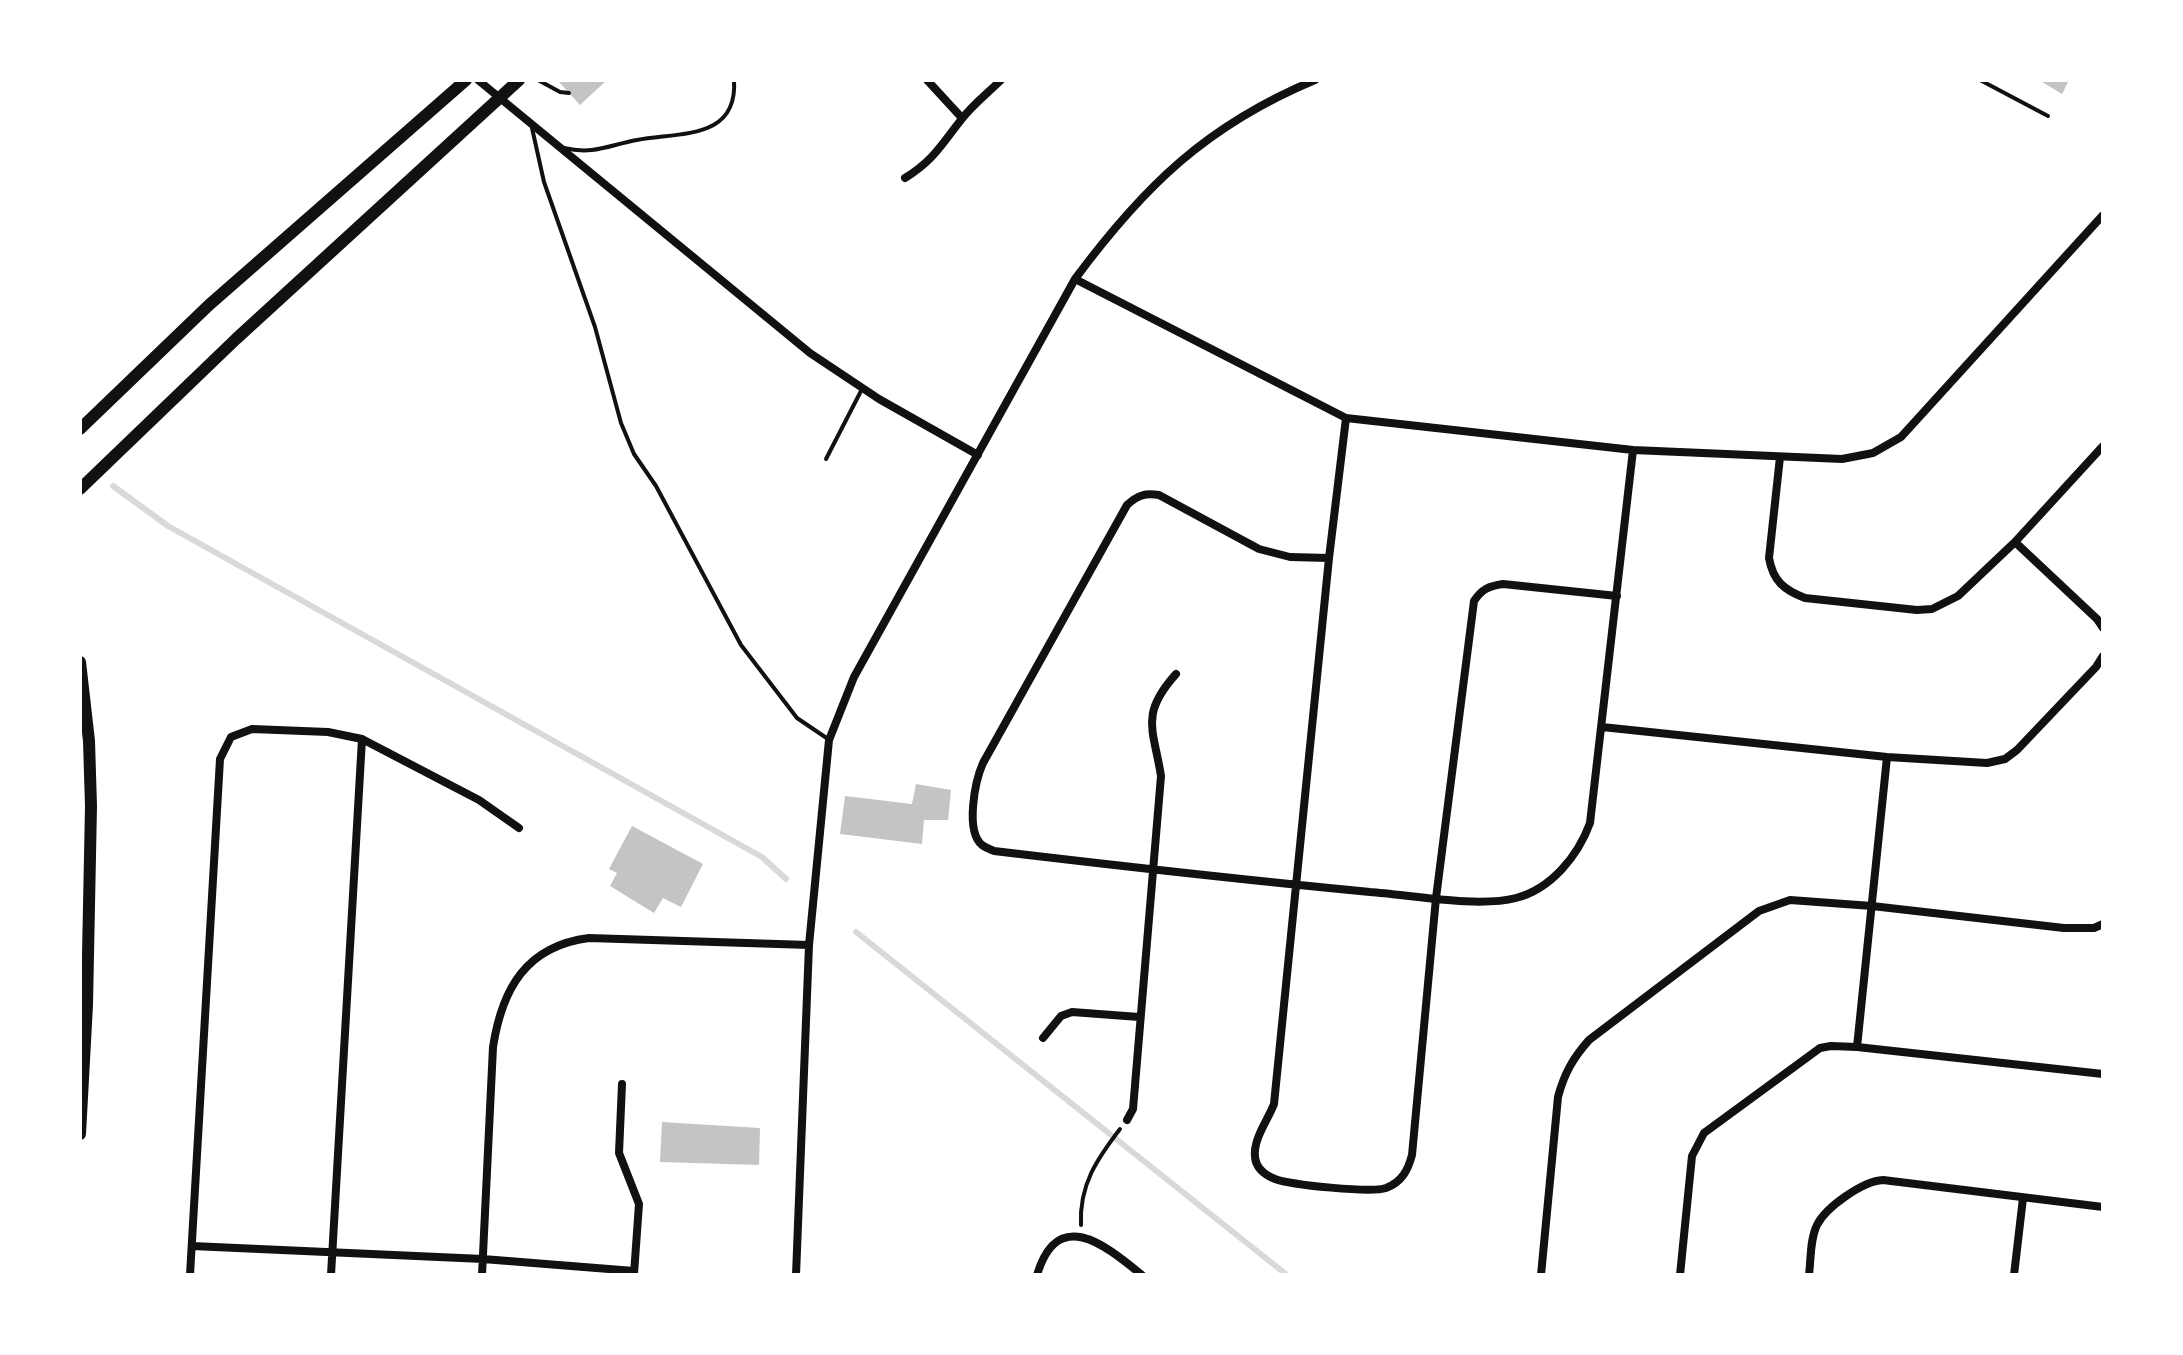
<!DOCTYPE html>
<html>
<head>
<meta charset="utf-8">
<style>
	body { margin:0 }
	#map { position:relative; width:2183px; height:1355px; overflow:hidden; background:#fff; font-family:"Golos Text",sans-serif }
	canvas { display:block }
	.frame { position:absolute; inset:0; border:82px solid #fff; pointer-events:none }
</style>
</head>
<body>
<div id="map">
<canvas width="2183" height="1355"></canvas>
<div class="frame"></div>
</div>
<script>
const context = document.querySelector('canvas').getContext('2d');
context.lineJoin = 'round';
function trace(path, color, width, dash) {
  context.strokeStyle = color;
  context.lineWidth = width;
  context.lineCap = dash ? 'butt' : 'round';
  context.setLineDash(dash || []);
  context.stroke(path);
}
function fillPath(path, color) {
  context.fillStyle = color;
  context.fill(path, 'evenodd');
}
const stream = new Path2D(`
	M113,486l55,40 594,331 24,22
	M856,932l431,343`);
const building = new Path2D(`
	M561,80h46l-27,25 -21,-23z
	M2039,80h30l-7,14z
	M916,784l35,6 -3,30h-24l-2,24 -82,-10 5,-38 67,8z
	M632,826l71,38 -22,43 -18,-9 -9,15 -44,-27 7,-13 -8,-4z
	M662,1122l98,6 -1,37 -99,-3z`);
const path = new Path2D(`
	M1081,1225c-2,-40 16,-66 39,-96`);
const service = new Path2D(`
	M538,80l22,12 9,1
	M1980,80l68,36
	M532,128l12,54 51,145 26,96 13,31 22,32 85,159 56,73 31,21
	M564,148c30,7 45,-3 73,-8 43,-8 101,0 97,-60
	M826,459l36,-70`);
const minor = new Path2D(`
	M478,80l332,273 69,46 99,56
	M927,80l35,38
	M905,178c28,-17 36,-33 56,-58 11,-15 27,-27 40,-40
	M1075,279l271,139 287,32 209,9 31,-6 28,-16 202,-222
	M1346,418l-17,140 -55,546c-6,16 -21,35 -19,53 1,11 10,18 20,22 16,6 96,14 111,9 16,-6 22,-18 26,-33l24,-257 38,-297c8,-12 15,-15 29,-17l114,12
	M1780,457l-11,101c4,23 15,32 36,40l112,12 15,-1 26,-13 57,-54 88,-96
	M2015,542l82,77 6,9
	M1329,558l-39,-1 -31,-8 -100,-54c-14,-2 -21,0 -32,10l-144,258c-8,18 -18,68 -1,82 4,3 8,4 12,6 126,15 251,29 376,41 41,3 107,16 146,6 35,-9 62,-42 74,-75l43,-373
	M1602,727l285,30 100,6 18,-4 12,-9 79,-83 7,-11
	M1043,1038l18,-22 11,-4 67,5
	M1857,1047l30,-290
	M622,1084l-3,69 20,51 -5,70
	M1127,1120l6,-11 28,-333c-7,-46 -22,-61 15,-102
	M192,1246l291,13 151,12
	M190,1275l30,-516 11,-22 21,-8 76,3 34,7 117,61 40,28
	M331,1275l31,-536
	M482,1275l11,-228c9,-58 33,-101 96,-109l220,7
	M796,1275l13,-330 20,-205 25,-63 221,-398c69,-93 132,-154 240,-199
	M1037,1275c21,-70 69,-29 105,0
	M1541,1275l17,-178c6,-23 15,-39 31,-57l170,-129 31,-11 82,6 192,22h30l9,-4
	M1680,1275l12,-119 12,-23 116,-85 11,-2 26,1 246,27
	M1809,1275c2,-16 1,-36 8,-50 9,-18 46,-44 66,-45l220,27
	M2014,1275l9,-77`);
const secondary = new Path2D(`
	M80,429l129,-124 257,-225
	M80,489l156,-150 283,-259
	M80,662l9,79 2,65 -4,199 -7,129`);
trace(stream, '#d9d9d9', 6);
fillPath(building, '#c4c4c4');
trace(path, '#111', 4);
trace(service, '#111', 4);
trace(minor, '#111', 8);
trace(secondary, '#111', 12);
</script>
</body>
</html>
